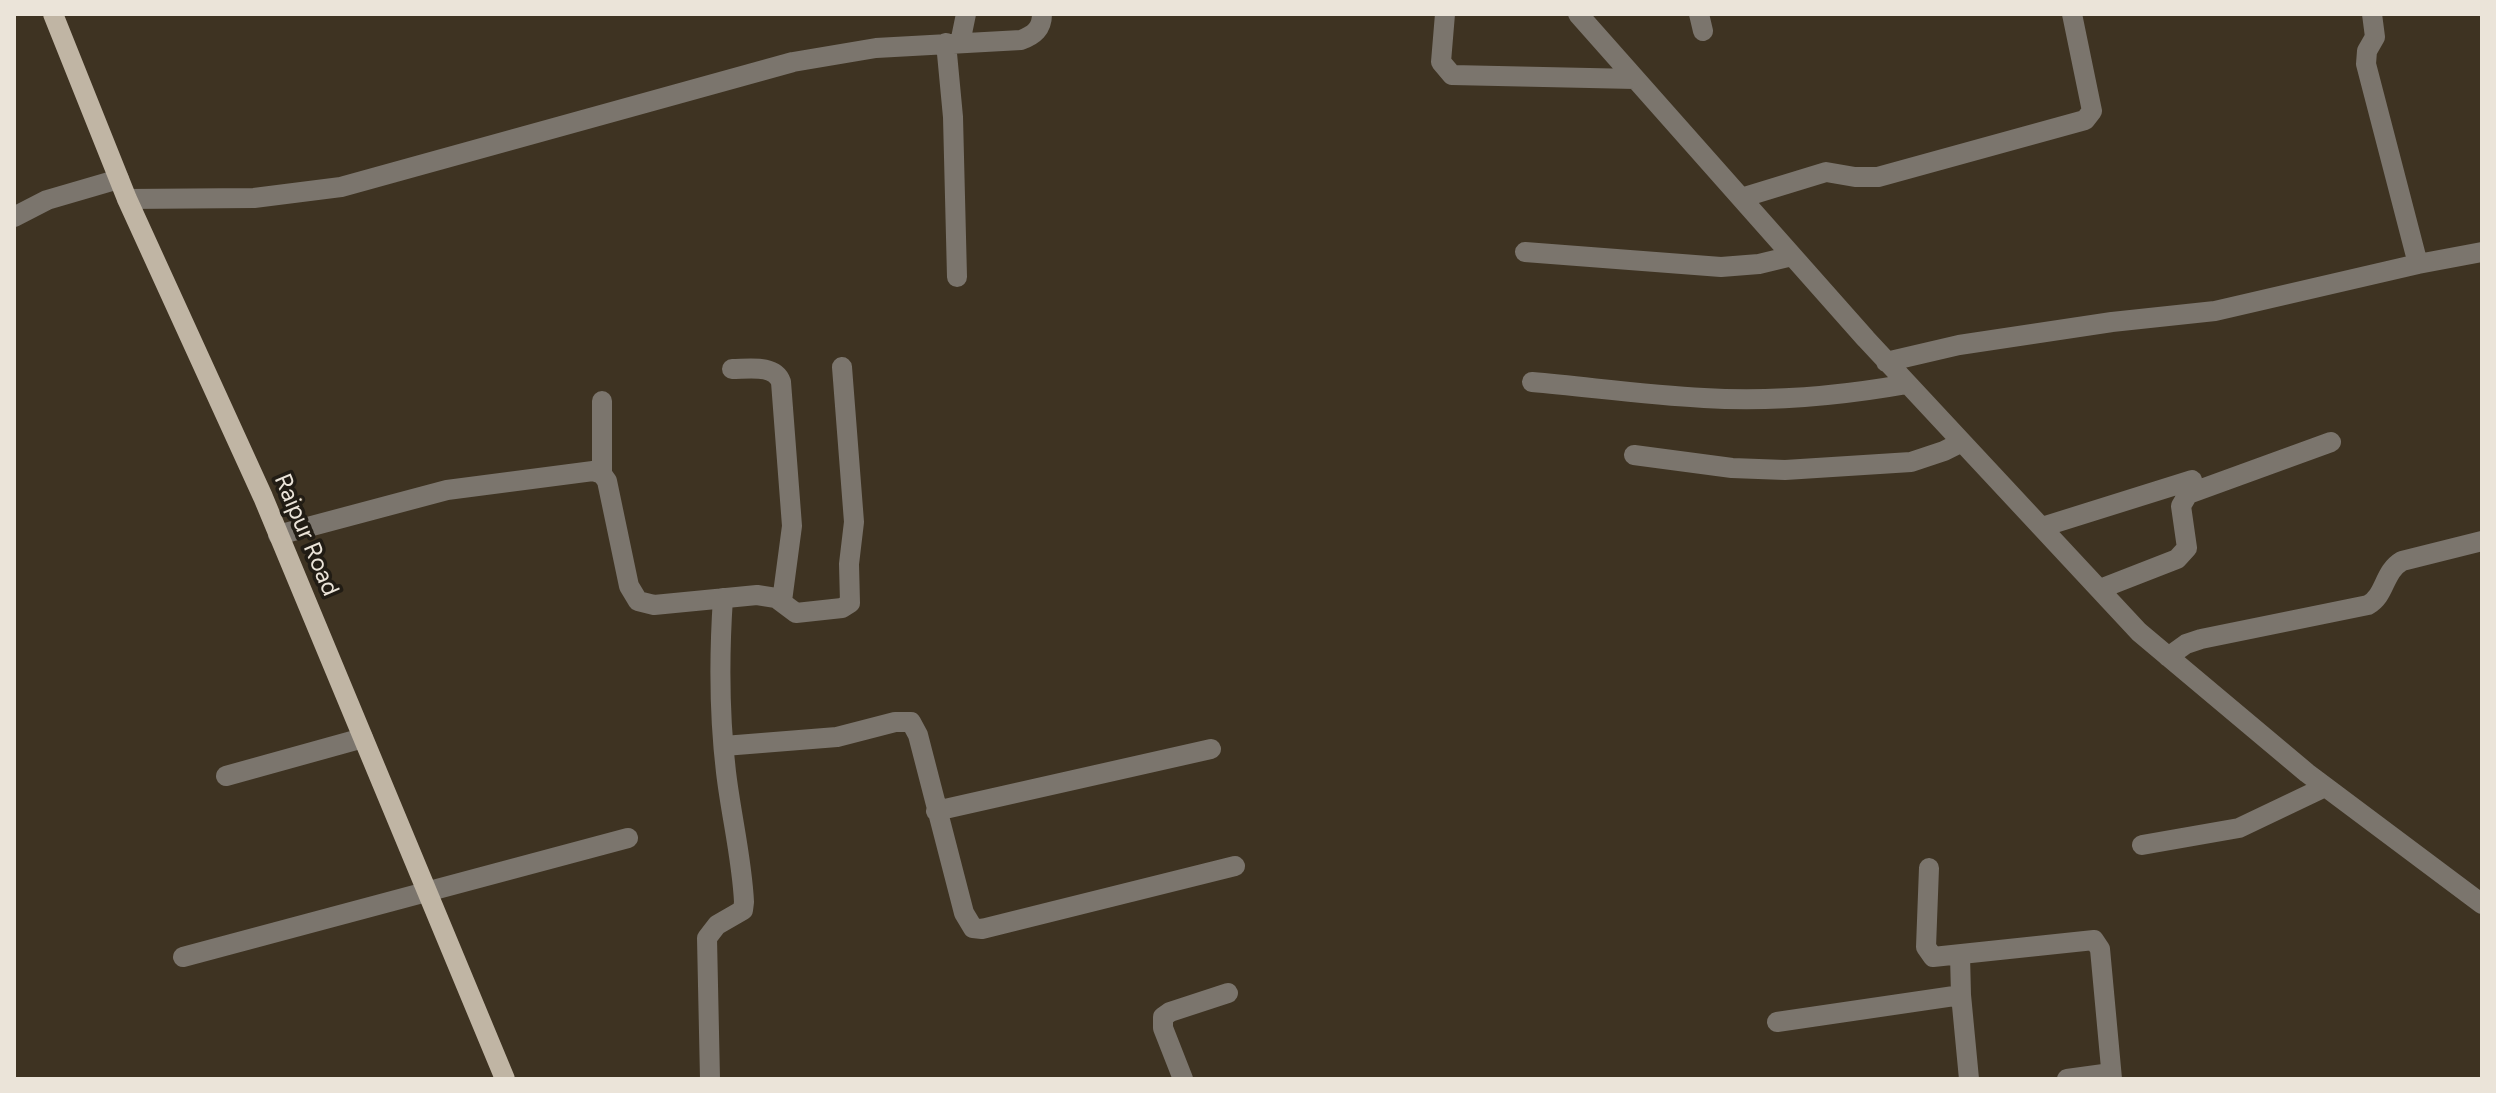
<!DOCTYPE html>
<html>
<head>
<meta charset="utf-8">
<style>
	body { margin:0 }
	#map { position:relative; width:2496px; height:1093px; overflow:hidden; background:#3e3322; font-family:Figtree,sans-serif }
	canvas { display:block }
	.frame { position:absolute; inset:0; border:16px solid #ebe4d9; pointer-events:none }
</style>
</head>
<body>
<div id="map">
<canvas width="2496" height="1093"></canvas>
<div class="frame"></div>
</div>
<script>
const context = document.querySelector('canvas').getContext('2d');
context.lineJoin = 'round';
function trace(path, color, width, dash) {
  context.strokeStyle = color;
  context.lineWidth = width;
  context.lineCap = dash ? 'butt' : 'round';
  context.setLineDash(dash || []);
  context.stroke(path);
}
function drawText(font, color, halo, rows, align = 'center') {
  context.font = font + ' Figtree,sans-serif';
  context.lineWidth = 7;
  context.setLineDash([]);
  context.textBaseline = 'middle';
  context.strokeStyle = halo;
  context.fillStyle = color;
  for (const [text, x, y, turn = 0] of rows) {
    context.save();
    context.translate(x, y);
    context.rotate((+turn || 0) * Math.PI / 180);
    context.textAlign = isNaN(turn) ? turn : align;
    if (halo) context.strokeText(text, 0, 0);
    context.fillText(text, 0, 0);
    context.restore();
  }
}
const minor = new Path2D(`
	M1445,14l-4,48 11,13 183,4
	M1578,14l288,325 273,293 168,141 175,131
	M1699,14l4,17
	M2372,14l3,23 -8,14 -1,13 52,200
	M946,43l7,74 4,160
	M960,43l6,-29
	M1741,198l85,-26 29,5h23l207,-57 7,-9 -20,-97
	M127,199l127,-1 87,-11 452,-125 83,-14 145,-8c13,-5 21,-11 21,-26
	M14,217l33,-17 72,-21
	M1525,252l196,15 38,-3 33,-8
	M1886,362l73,-17 153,-23 103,-11 203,-47 64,-12
	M732,369c16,0 43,-5 49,13l11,144 -10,75
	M1532,382c57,5 114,13 172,16 68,4 136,-2 203,-14
	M602,401v73
	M1634,455l98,13 53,2 126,-8 33,-11 18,-9
	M2042,527l150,-47
	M278,535l169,-45 146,-19 9,3 5,7 22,105 9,15 16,4 103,-10 19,3 20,15 46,-5 8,-5 -1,-39 5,-42 -12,-155
	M2100,589l77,-30 10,-11 -6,-42 7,-12 143,-52
	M2168,657l18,-13 15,-5 167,-34c18,-10 15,-33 34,-44l80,-20
	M724,746l113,-9 58,-15h16l7,13 46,178 9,15 9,1 253,-63
	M226,776l137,-38
	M936,811l275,-62
	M2142,845l97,-17 86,-41
	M1929,868l-3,79 7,10 161,-17 6,9 12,130
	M1960,955l1,40 8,84
	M183,957l445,-119
	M1777,1022l184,-27
	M710,1079l-3,-141 10,-13 26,-15 1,-8c-2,-43 -13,-87 -18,-130 -7,-59 -7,-115 -3,-174
	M1183,1079l-20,-51v-11l7,-5 58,-19
	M2067,1079l44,-6`);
const major = new Path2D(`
	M53,14l74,185 136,298 242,582`);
const streetNames = [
	["Raipur Road",306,535,67]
];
trace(minor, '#7b756d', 20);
trace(major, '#c0b5a4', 20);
drawText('24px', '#ebe4d9', '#211c14', streetNames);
</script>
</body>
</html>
